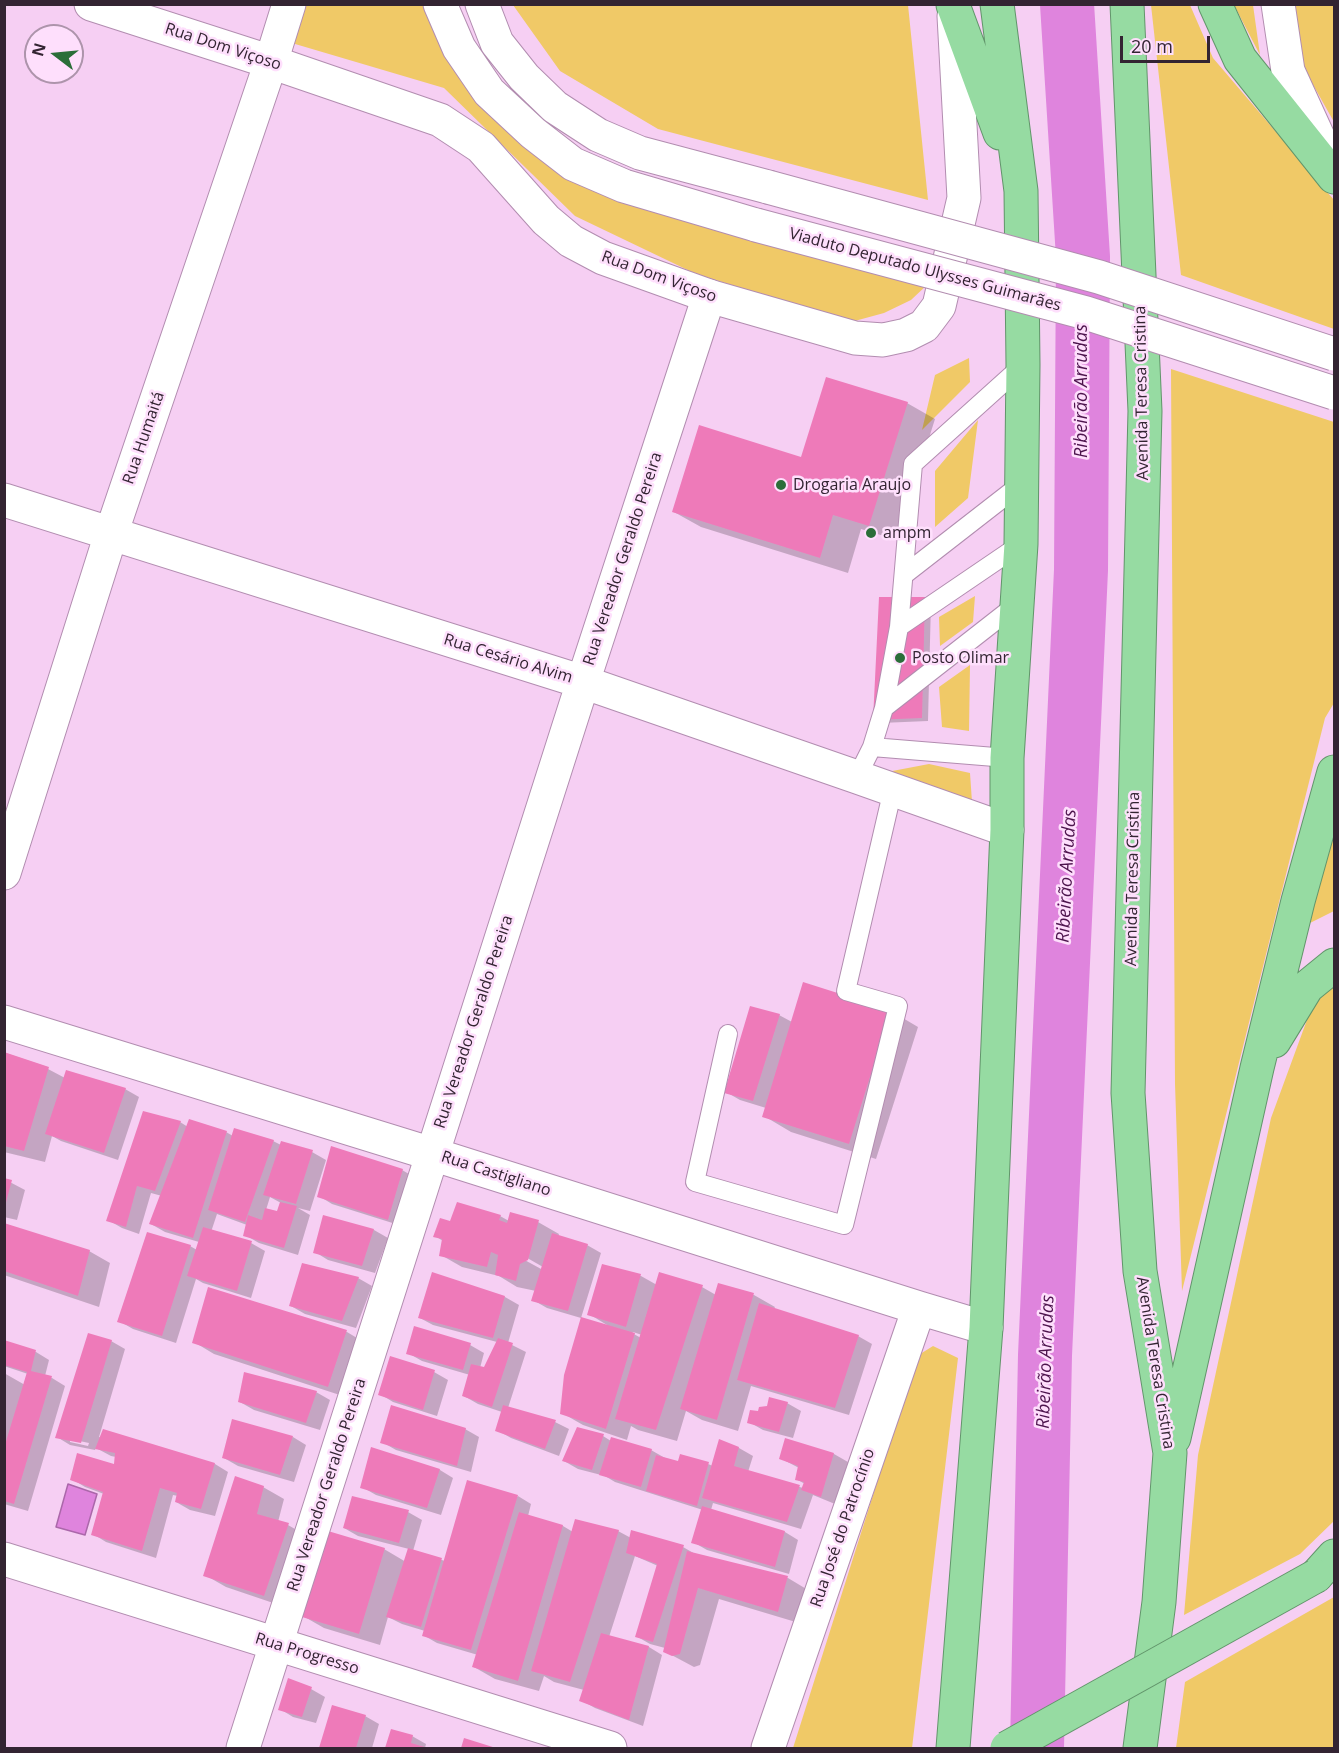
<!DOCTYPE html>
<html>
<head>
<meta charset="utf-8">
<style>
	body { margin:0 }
	#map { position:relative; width:1339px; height:1753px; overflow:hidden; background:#f6cff3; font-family:"Open Sans",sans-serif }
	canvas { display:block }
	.frame { position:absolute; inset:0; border:6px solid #332432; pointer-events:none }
	.north { position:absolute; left:24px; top:24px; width:60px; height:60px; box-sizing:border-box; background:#fedffc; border:2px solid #ad94ab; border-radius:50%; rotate:286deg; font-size:16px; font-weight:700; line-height:24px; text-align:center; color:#332432 }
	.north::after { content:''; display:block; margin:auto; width:21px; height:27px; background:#2b6e39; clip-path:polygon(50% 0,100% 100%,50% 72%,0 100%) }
	.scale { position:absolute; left:1120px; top:36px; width:90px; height:27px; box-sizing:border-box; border:3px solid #332432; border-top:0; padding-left:8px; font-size:18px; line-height:21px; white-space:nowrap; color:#332432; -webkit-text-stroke:4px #fedffc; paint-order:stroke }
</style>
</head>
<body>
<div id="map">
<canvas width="1339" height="1753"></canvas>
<div class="frame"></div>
<div class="north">N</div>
<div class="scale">20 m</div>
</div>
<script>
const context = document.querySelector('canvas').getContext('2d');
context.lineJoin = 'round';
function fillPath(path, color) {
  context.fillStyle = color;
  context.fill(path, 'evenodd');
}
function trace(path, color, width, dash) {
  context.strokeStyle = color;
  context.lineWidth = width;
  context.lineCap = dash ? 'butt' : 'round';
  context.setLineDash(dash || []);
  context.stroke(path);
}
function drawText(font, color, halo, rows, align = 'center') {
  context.font = font + ' "Open Sans",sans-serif';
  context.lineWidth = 5;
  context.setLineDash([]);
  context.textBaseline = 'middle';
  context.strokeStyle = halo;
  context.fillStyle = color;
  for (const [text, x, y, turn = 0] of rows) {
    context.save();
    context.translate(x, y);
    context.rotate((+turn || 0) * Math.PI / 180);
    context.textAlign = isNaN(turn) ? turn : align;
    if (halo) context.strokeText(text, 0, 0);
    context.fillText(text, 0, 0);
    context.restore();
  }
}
const green = new Path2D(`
	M296,5h142l112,141 378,138 -17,16 -27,13 -33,9 -155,-48 -121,-58 -131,-128 -159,-47z
	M513,5h395l20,195 -270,-71 -98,-58z
	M1151,5h39l23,53 121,142v129l-153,-54z
	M1234,5h19l7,50z
	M1294,5h40v117l-31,-55z
	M969,358l1,24 -48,48 13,-55z
	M1171,369l163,53v281l-9,15 -143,573 -7,-207z
	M978,420l-10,78 -33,29v-56z
	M975,596l-2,26 -33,24 -1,-29z
	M970,665l-1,66 -27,-4 -3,-40z
	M929,764l41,9 2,29 -85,-30z
	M1334,823v88l-24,12z
	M1334,972v549l-34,33 -116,61 14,-160 73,-337 51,-139z
	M933,1346l25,12 -46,390h-119l124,-392z
	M1334,1597v151h-158l9,-66z`);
const water = new Path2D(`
	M68,1484l29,10 -12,41 -29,-8z`);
const shadow = new Path2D(`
	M907,403l28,16 -38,121 -36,-11 -13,44 -147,-46 -27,-15 128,-53z
	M881,598h44l6,4 -3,119 -47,2z
	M891,1011l27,16 -42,132 -85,-27 -27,-16 2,-8 -26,-8 -14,-8 53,-77 13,7z
	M4,1053l44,16 17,9 60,11 14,8 -21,63 -57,-19 -9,-5 -7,26 -41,-10z
	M180,1122l8,5 38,5 7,4 40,5 8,4 31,7 14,8 -16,51 -12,-3 12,7 -12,40 -39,-12 -14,-8 2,-10 -30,-11 -6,18 40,11 14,8 -14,47 -48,-15 -7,-4 -20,64 -43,-14 -14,-8 71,-75 7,4 2,-8 -34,-10 -14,-8 11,-28 -11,-3 -12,41 -17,-6 -14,-8zM270,1197l11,6 -4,10 -11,-3z
	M402,1170l14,8 -14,48 -70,-22 -13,-8z
	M4,1179l21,11 -8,30 -13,-3z
	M500,1216l9,5 29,1 21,12 -1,3 29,8 14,8 -20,65 -34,-10 -14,-8 3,-9 -19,-4 -18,-11 -37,-9 -21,-12 2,-14 -8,-5 16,-13zM522,1255l21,12v3l-22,-12z
	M324,1217l50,13 14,8 -13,35 -47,-13 -13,-8z
	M4,1225l85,26 21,12 -11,44 -95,-32z
	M603,1266l38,10 16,9 3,-11 42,13 14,8 3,-10 35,10 21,12 -1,2 84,27 14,8 -23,71 -98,-29 -13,45 -36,-11 -16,-9 -9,30 -39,-11 -7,-4 -4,14 -44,-15 -21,-12 45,-88 -18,-11zM633,1332l9,3 -1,3 -9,-5z
	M433,1274l72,23 14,8 -11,38 18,9 -18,56 47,14 14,7 -10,27 -48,-18 -14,-8 5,-18 -24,-8 -14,-8 6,-21 -48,-14 -14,-8 62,-8 14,8 -4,15 5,1 12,-27 -64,-17 -13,-7z
	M358,1278l14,8 -16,42 -51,-14 -14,-8z
	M209,1289l138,43 20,12 -18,54 -135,-44 -20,-12z
	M111,1341l14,8 -26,88 116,27 13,8 -13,44 -25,-6 -14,-8 2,-6 -5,-1 -17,63 -50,-16 -13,-8 11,-40 -19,-7 -13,-8 43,-13 1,-9 -5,-1 -15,-8 -1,2 -25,-5 -13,-8zM70,1439l19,4 -1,3 -18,-4z
	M4,1342l32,10 13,8 -4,16 7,2 13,8 -37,125 -24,-7v-131l21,12 3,-11 -24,-8z
	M434,1372l14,8 -11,36 -44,-14 -13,-8z
	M316,1392l14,8 -10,30 -66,-20 -14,-8z
	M787,1403l14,8 -8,27 -30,-8 -14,-8 10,-10z
	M465,1429l14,8 -8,35 -75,-22 -14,-8z
	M603,1436l8,5 40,9 14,8 14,5 29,1 5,2 7,-25 19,7 14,8 -5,16 55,16 2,-4 -9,-5 3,-11 -19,-10 6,-18 48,14 14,8 -13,42 -22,-9 -12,34 -88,-26 -2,7 74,22 13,8 -9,34 -82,-24 -14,-8 10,-32 -88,-28 -10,-6 -27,-7 -14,-8z
	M293,1437l13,8 -12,37 -56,-16 -14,-8z
	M372,1449l68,21 13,8 -12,37 -65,-20 -14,-8z
	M263,1487l21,12 -6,23 10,3 21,12 -24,70 -59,-20 -21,-12z
	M518,1496l13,8 -3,12 35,10 10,6 45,-1 13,7 52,9 14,8 91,23 20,12 -9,33 -80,-24 -19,66 -6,2 -30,-16 1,-3 -15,-4 -14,-8 22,-70 -23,-10 -26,81 40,10 13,8 -19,71 -48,-18 -14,-8 3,-10 -30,-8 -10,-6 -5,15 -44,-12 -21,-12 4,-12 -41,-12 -14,-8 2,-4 -23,-7 -14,-7 -8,28 -56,-17 -21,-12 81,-67 22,13 3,-13 -51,-13 -14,-8 64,-16 14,8 -9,31 32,10z
	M311,1689l14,8 -9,26 -23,-6 -13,-8z
	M333,1707l32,9 14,8 -7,24h-52z
	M392,1730l20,6 14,8 -1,4h-38z`);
const river = new Path2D(`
	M1037,1748l8,-393 36,-785 2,-313 -16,-253`);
const building = new Path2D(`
	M826,377l82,25 -39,124 -36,-11 -13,43 -148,-46 27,-87 102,32z
	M879,597h46l-3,121 -49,2z
	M803,982l88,28 -42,134 -87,-27z
	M750,1006l30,8 -27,87 -29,-8z
	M4,1052l45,15 -25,84 -20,-5z
	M66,1070l60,18 -22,65 -59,-19z
	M143,1111l38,10 -26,70 -18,-5 -11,41 -20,-6z
	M189,1119l38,12 -34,107 -44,-14z
	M234,1128l40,12 -29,82 -37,-12z
	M281,1141l32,9 -17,54 -33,-9z
	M331,1146l72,23 -15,51 -71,-23z
	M4,1178l8,2 -7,26h-1z
	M280,1202l17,4 -13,42 -41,-12 5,-21 14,5 3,-12 12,3z
	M457,1202l44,13 -2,5 8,3 3,-11 29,8 -11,40 -8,4 -4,17 -21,-6 3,-20 -7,-3 -4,15 -48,-11 3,-17 -9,-2 7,-19 10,3z
	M323,1215l51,14 -12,37 -49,-13z
	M4,1223l86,27 -12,46 -74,-25z
	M203,1227l49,14 -15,50 -50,-15z
	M147,1232l44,13 -29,91 -45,-14z
	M552,1233l36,11 -20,67 -37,-10z
	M302,1263l57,14 -17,44 -53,-15z
	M602,1264l39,10 -15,53 -39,-12z
	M432,1272l73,24 -12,42 -75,-20z
	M659,1272l44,13 -47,145 -41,-11z
	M718,1283l36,10 -37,127 -37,-11z
	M208,1287l139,43 -19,57 -136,-44z
	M759,1303l100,32 -24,73 -98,-28z
	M581,1317l54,16 -29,96 -46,-15 4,-39z
	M414,1326l57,17 -8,27 -57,-16z
	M88,1333l24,7 -31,103 -26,-5z
	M498,1338l15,5 -21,64 -30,-11 9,-32 13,3z
	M4,1340l32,10 -5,21 21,5 -38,128 -10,-3v-53l23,-76 -23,-7z
	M390,1356l45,14 -12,40 -45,-15z
	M244,1372l73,19 -11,32 -68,-21z
	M769,1397l19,5 -9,30 -32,-9 3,-13 8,1 1,-4 8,-1z
	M391,1405l75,23 -9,38 -77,-23z
	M503,1405l53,15 -11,29 -50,-18z
	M232,1419l61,17 -13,39 -58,-17z
	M577,1427l27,7 -12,36 -30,-9z
	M103,1429l112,34 -14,46 -26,-7 2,-9 -17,-5 -18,63 -51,-16 12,-43 -33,-12 7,-27 37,11 1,-11 -20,-4z
	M611,1437l41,12 -11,38 -42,-12z
	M785,1438l49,15 -13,44 -20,-7 3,-8 -9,-2 3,-14 -19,-7z
	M719,1439l20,8 -5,19 66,19 -13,37 -85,-24z
	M371,1447l69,22 -13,39 -67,-20z
	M680,1454l29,8 -12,44 -51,-15 10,-36 22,6z
	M235,1476l29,10 -7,28 32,9 -25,73 -61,-20z
	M467,1480l51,15 -47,155 -49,-14z
	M352,1496l57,14 -10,33 -56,-15z
	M702,1506l83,25 -10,36 -84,-24z
	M519,1512l44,13 -45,156 -46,-14z
	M575,1519l44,11 -49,152 -39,-11z
	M631,1530l53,15 -31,97 -18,-5 22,-73 -31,-11z
	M328,1531l57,17 -26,86 -57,-17z
	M408,1548l34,10 -21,69 -35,-10z
	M687,1551l101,25 -10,36 -80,-24 -18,66 -8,2 -9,-4z
	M601,1633l48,13 -20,74 -50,-19z
	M288,1678l24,9 -10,30 -24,-7z
	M332,1705l34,10 -10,33h-37z
	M391,1729l22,6 -2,8 17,5h-43z
	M464,1738l32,10h-35z`);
const service = new Path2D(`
	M904,575l117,-91
	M899,627l122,-83
	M884,708l133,-104
	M872,747l135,11
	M857,777l15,-30 12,-39 15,-81 14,-163 110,-99
	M728,1034l-33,148 149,43 54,-219 -52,-15 47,-202`);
const minor = new Path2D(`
	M4,500l579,182 274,95 150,53
	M4,873l107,-339 160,-472 18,-58
	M243,1748l340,-1066 126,-386`);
const tertiary = new Path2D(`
	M91,4l180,58 169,58 41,27 65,73 25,21 32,17 106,38 146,42 28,2 23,-5 18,-9 15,-20 25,-108 -10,-182
	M4,1022l428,132 487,154 67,20
	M4,1559l606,189
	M768,1748l151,-440`);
const secondary = new Path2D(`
	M440,4l19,44 30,44 44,41 40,31 51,22 132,39
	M482,4l15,39 27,34 31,30 43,28 42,18 128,34
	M1278,4l10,67 42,92`);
const trunk = new Path2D(`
	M1127,4l18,407 -17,682 12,178 30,182 -11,149 -19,146
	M1215,4l25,55 94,118
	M953,5l47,128
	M1274,1041l33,-54 27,-22
	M1174,1438l83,-370 41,-167 36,-129
	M1316,1576l18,-20
	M953,1748l33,-420 21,-498v-72l14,-214 2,-179 -2,-174 -24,-187`);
const secondaryBridge = new Path2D(`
	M768,187l331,90 235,77
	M756,225l330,88 248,80`);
const trunkBridge = new Path2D(`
	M1007,1748l309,-172`);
const markers = [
	[781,485,6,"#2b6e39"],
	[871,533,6,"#2b6e39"],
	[900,658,6,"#2b6e39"]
];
const streetNames = [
	["Rua Dom Viçoso",223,47,18],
	["Viaduto Deputado Ulysses Guimarães",925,270,15],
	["Rua Dom Viçoso",659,277,20],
	["Avenida Teresa Cristina",1142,393,-91],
	["Rua Humaitá",144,438,-71],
	["Rua Vereador Geraldo Pereira",623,559,-72],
	["Rua Cesário Alvim",508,659,17],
	["Avenida Teresa Cristina",1133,879,-89],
	["Rua Vereador Geraldo Pereira",474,1022,-72],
	["Rua Castigliano",496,1174,18],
	["Avenida Teresa Cristina",1155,1363,81],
	["Rua Vereador Geraldo Pereira",327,1485,-72],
	["Rua José do Patrocínio",843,1528,-71],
	["Rua Progresso",307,1654,17]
];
const poiNames = [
	["Drogaria Araujo",793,485],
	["ampm",883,533],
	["Posto Olimar",912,658]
];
const waterNames = [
	["Ribeirão Arrudas",1082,391,-90],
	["Ribeirão Arrudas",1067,876,-87],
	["Ribeirão Arrudas",1046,1362,-88]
];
fillPath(green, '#f0c967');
fillPath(water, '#df84dd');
trace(water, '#ab67aa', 1.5);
fillPath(shadow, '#0003');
trace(river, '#df84dd', 54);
fillPath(building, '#ee7ab9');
trace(service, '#b28db0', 20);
trace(minor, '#b28db0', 35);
trace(tertiary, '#b28db0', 35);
trace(secondary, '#b28db0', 35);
trace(trunk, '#62956b', 35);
trace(service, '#fff', 18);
trace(minor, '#fff', 33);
trace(tertiary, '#fff', 33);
trace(secondary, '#fff', 33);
trace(trunk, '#96dba2', 33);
trace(secondaryBridge, '#b28db0', 35, []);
trace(trunkBridge, '#62956b', 35, []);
trace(secondaryBridge, '#fff', 33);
trace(trunkBridge, '#96dba2', 33);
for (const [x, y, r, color] of markers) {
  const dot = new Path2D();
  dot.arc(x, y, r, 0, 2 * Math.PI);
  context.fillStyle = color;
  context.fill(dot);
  trace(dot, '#fedffc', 2);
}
drawText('16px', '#332432', '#fedffc', streetNames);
drawText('16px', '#332432', '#fedffc', poiNames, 'left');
drawText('italic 18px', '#4d144d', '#fedffc', waterNames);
</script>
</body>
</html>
